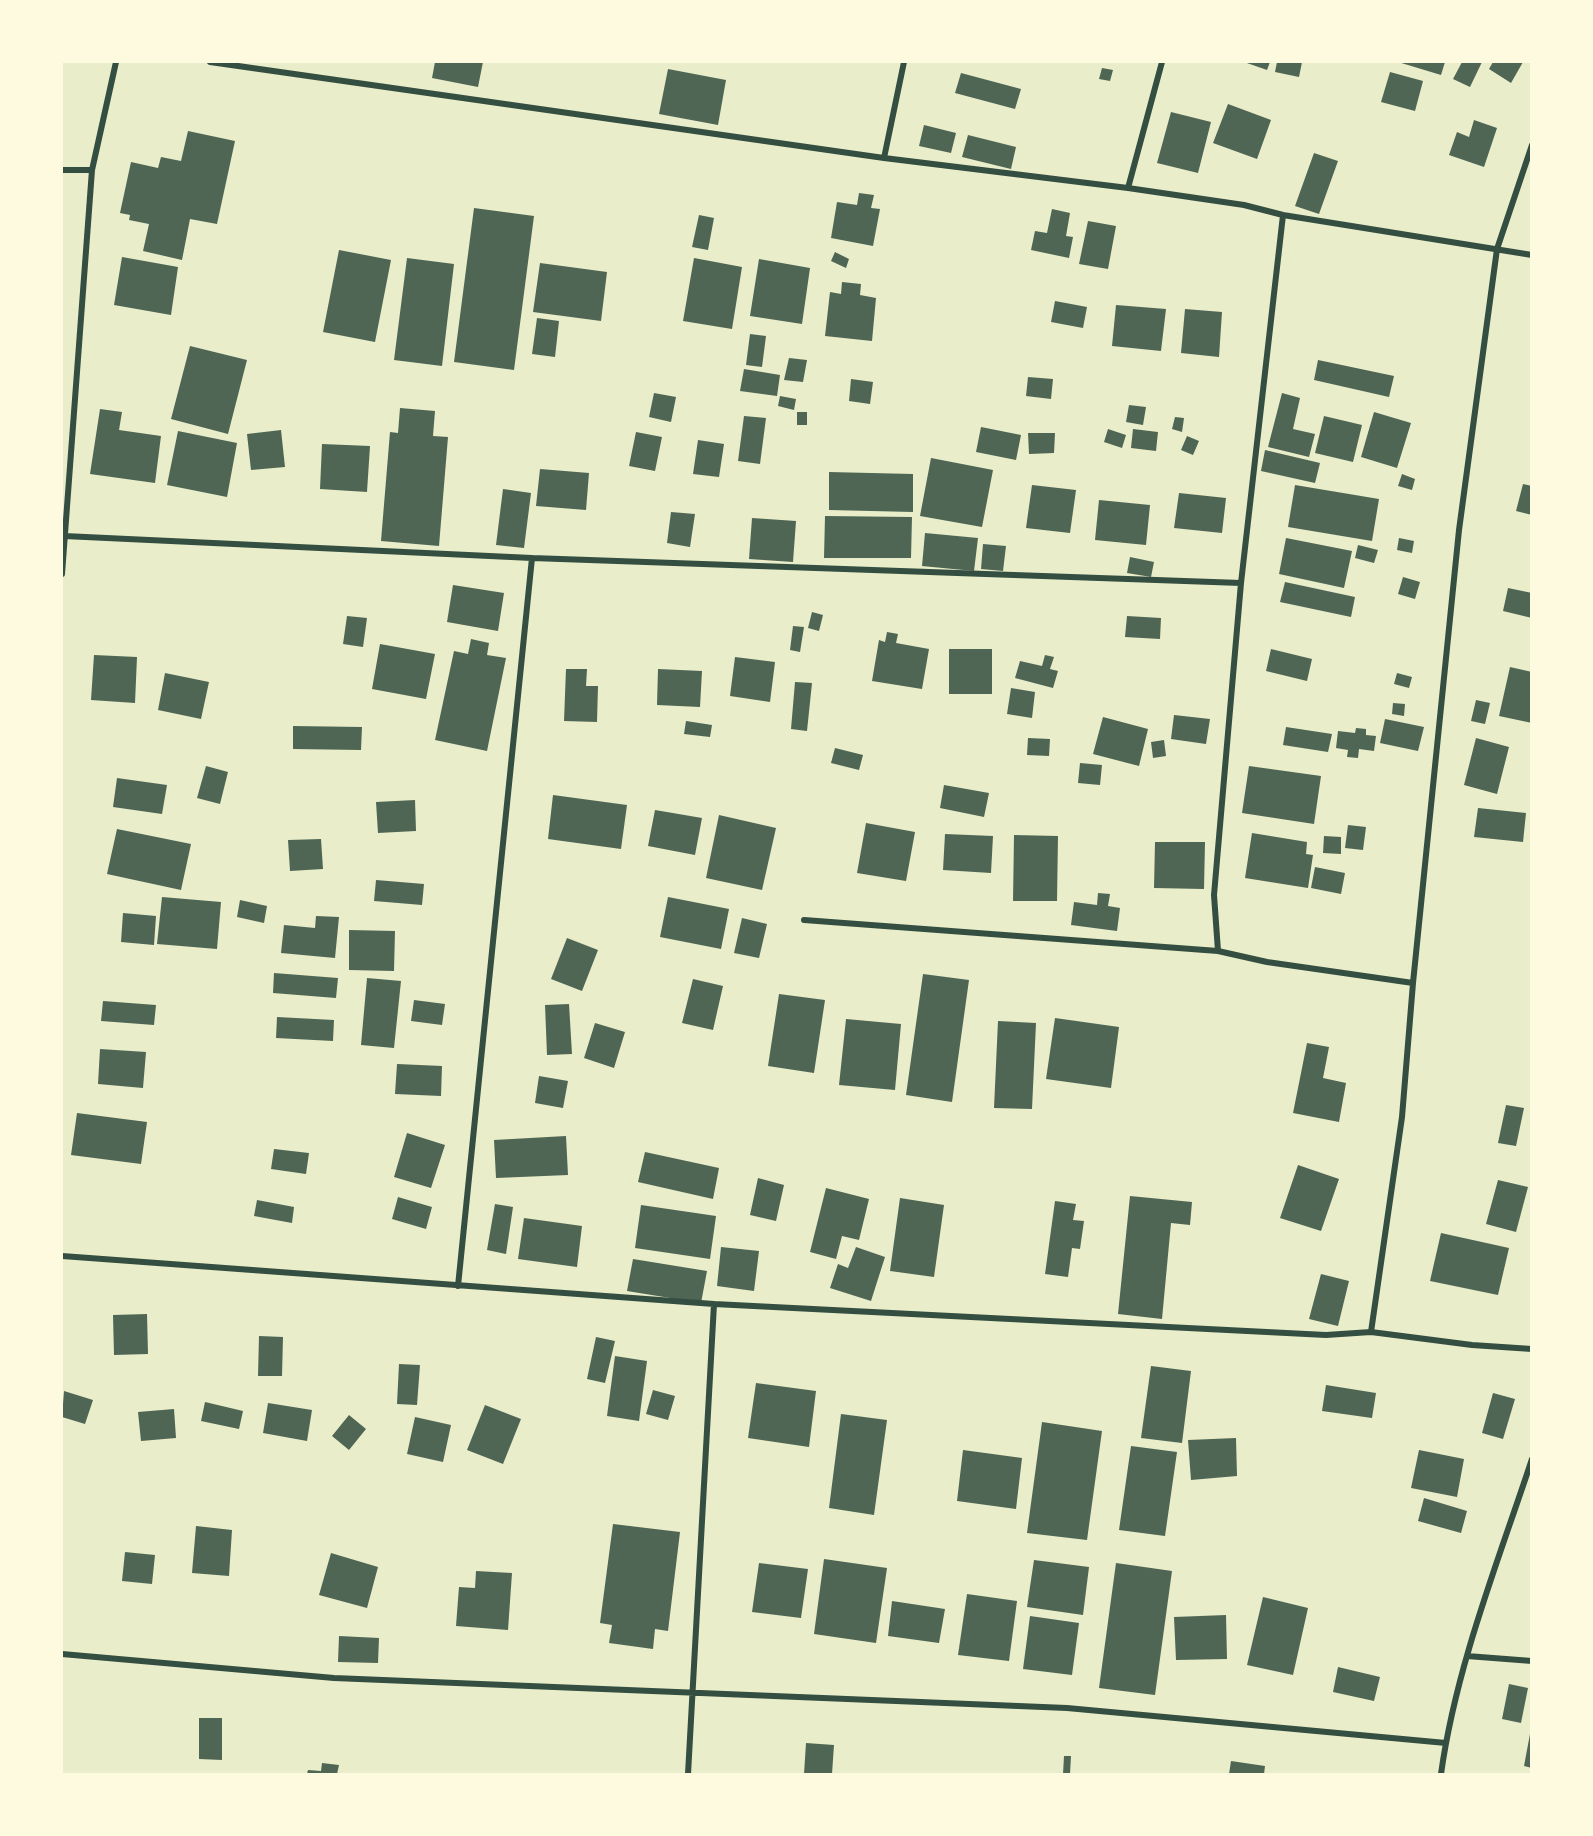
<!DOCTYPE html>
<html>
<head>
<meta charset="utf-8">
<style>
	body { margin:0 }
	#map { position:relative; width:1593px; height:1836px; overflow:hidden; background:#e9edc9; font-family:Arial,sans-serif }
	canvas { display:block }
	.frame { position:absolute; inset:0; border:63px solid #fefae0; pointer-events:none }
</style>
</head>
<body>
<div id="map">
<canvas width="1593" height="1836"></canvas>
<div class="frame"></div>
</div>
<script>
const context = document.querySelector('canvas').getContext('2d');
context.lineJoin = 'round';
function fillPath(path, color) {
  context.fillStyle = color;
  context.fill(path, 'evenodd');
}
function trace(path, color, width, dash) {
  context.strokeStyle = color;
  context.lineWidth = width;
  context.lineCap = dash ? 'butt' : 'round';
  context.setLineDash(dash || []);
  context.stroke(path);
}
const building = new Path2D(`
	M435,62h48l-5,25 -46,-9z
	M1244,62h26l-3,8z
	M1277,62h25l-3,15 -24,-5z
	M1398,62h47l-4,13z
	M1462,62h20l-12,25 -17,-8z
	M1493,62h30l-12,21 -22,-14z
	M1102,68l11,2 -3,11 -11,-2z
	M668,69l58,11 -8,45 -59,-11z
	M1390,72l33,9 -8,30 -34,-9z
	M961,73l60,16 -6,20 -60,-16z
	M1228,104l43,16 -14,39 -44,-16z
	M1171,112l40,10 -13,51 -41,-10z
	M1474,120l23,8 -13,39 -35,-12 8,-23 12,5z
	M924,125l32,8 -5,20 -32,-7z
	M188,131l47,10 -18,83 -27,-5 -8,41 -39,-9 6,-27 -20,-4 1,-5 -10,-2 11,-51 27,6 3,-11 20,4z
	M968,135l48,12 -5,22 -49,-12z
	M1314,153l24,8 -19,53 -24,-8z
	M859,193l15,2 -3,13 9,1 -7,37 -42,-8 6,-36 20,3z
	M474,208l60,8 -20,154 -60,-8z
	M1052,209l18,4 -4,23 7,1 -4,21 -38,-8 4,-19 12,2z
	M699,215l15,3 -6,32 -16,-3z
	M1088,221l28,5 -8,43 -29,-5z
	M339,250l52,10 -16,82 -52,-10z
	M835,252l14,7 -3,9 -15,-7z
	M122,257l56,10 -7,48 -57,-10z
	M407,258l47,6 -12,102 -48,-6z
	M694,258l48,9 -10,62 -49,-8z
	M759,259l51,9 -8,56 -52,-8z
	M540,263l67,9 -6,49 -68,-9z
	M842,282l19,2 -1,11 16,3 -4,43 -47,-5 5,-44 11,2z
	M1055,301l32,6 -4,21 -32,-6z
	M1116,305l50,4 -5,42 -49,-5z
	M1185,309l37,3 -3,45 -38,-4z
	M537,318l22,3 -4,36 -23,-3z
	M750,334l16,2 -4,31 -16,-2z
	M190,346l57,14 -19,74 -57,-15z
	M789,358l18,2 -4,22 -19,-2z
	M1318,360l76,16 -5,21 -75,-17z
	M744,369l36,6 -3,21 -37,-5z
	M1028,377l25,2 -2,20 -25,-3z
	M851,379l22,3 -3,22 -21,-3z
	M654,393l22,4 -5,25 -22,-5z
	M1282,393l18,5 -7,31 22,5 -6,23 -41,-10z
	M780,396l16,3 -2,11 -16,-4z
	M1129,405l17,2 -3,18 -17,-3z
	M400,408l35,3 -2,25 15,1 -9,109 -58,-5 9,-109 8,1z
	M100,409l22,3 -3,18 42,6 -6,47 -65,-9z
	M797,412h10v13h-10z
	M1374,412l37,11 -14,45 -36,-11z
	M744,416l22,2 -6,46 -22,-3z
	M1324,416l38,9 -9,37 -38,-9z
	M1175,417l9,1 -2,14 -10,-3z
	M981,427l40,8 -5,25 -40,-8z
	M1108,429l18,6 -4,13 -18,-6z
	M1133,429l25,3 -2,19 -25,-3z
	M281,430l4,37 -34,3 -4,-36z
	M178,431l59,12 -10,54 -60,-12z
	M636,432l26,5 -7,34 -26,-5z
	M1028,433h27l-1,20 -25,1z
	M1187,436l12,5 -6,14 -12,-5z
	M698,440l26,4 -5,33 -26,-3z
	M322,444l48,2 -3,46 -47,-3z
	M1265,450l55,13 -5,20 -54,-12z
	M931,458l62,12 -11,57 -62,-11z
	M540,469l49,4 -3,37 -50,-4z
	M829,472l84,2v38l-84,-2z
	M1402,474l13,5 -3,11 -14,-4z
	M1523,484l9,2v29l-16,-4z
	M1032,485l44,5 -6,43 -44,-5z
	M1295,485l84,14 -7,42 -84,-14z
	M503,489l28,4 -7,55 -28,-3z
	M1179,493l47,5 -4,35 -48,-5z
	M1099,500l51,5 -4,40 -51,-5z
	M671,512l24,2 -5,33 -23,-4z
	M825,516l87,1 -1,41h-87z
	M752,518l44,3 -3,41 -44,-3z
	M925,533l53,5 -4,33 -52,-5z
	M1286,538l66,13 -8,37 -65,-14z
	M1399,538l15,3 -2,12 -15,-3z
	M983,544l23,2 -3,25 -22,-2z
	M1358,545l20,5 -4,13 -19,-5z
	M1130,557l24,5 -3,15 -24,-4z
	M1403,577l17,5 -5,17 -17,-5z
	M1285,582l70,15 -4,20 -71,-15z
	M453,585l51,8 -6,38 -51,-9z
	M1508,588l24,5v25l-29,-7z
	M812,612l11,3 -4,16 -11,-3z
	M347,616l20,2 -4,29 -20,-3z
	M1127,616l34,2 -1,21 -35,-2z
	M793,626l11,1 -4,25 -10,-2z
	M887,632l11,2 -2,9 33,6 -7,40 -50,-8 7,-41 6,2z
	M471,639l18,4 -2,12 19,3 -19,93 -52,-11 19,-89 14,3z
	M380,644l55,10 -9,45 -54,-10z
	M949,649h43v45h-43z
	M1271,649l41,10 -5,22 -41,-10z
	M94,655l43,2 -2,46 -44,-3z
	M1045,655l9,2 -4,12 8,2 -5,17 -38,-10 5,-17 22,5z
	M735,657l40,5 -5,40 -40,-6z
	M1510,667l22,5v51l-33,-7z
	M566,669h21l-1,17h12l-1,36 -33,-1z
	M658,669l44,2 -2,36 -43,-2z
	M165,673l44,9 -8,37 -43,-9z
	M1397,673l15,4 -3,11 -15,-4z
	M795,682l17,1 -5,48 -16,-2z
	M1011,688l24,4 -3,26 -25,-4z
	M1476,700l14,3 -5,21 -14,-3z
	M1393,703l12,1 -1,12 -12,-2z
	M1174,715l36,4 -4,25 -35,-5z
	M1103,717l45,12 -9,37 -46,-12z
	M1385,719l39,8 -6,24 -38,-8z
	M686,721l26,4 -2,12 -26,-3z
	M293,726l69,1 -1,23 -68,-1z
	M1286,727l46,7 -4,18 -45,-7z
	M1356,728l10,1v6l10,1 -2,15 -15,-2 -1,9 -11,-1 1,-7 -12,-2 2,-17 17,2z
	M1028,738l22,1 -1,17 -22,-1z
	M1476,738l33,9 -12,47 -33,-9z
	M1164,740l2,16 -13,2 -2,-16z
	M835,748l28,7 -4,15 -28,-7z
	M1080,763l22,2 -2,20 -22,-2z
	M206,766l22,6 -8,32 -23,-6z
	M1249,766l72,10 -7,48 -72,-11z
	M117,778l50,7 -5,29 -49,-7z
	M944,785l45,8 -5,24 -44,-9z
	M553,795l74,10 -6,44 -73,-10z
	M415,800l1,31 -38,2 -2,-31z
	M1478,808l48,5 -3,29 -49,-5z
	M655,810l47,8 -7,37 -47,-9z
	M719,815l57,13 -14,62 -56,-12z
	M866,823l49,9 -9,49 -49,-8z
	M1348,825l18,2 -3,23 -18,-2z
	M117,829l74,15 -10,46 -74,-16z
	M1252,833l55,9 -1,12 7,1 -5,33 -63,-10z
	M945,834l48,2 -2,37 -48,-3z
	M1014,835l44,1 -1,65h-44z
	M1324,836l17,1v17l-18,-1z
	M321,839l2,30 -33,2 -2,-31z
	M1155,842h50l-1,47 -50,-1z
	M1315,867l30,6 -4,21 -30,-6z
	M376,880l48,4 -2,21 -48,-4z
	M1098,893l12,1 -2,12 12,2 -3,23 -46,-6 3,-23 23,3z
	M162,897l59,5 -4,47 -60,-5z
	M668,897l61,12 -8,40 -61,-12z
	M240,900l27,6 -3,17 -27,-6z
	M123,913l33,3 -2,29 -33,-3z
	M316,916l23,1 -4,41 -54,-5 3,-28 31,3z
	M742,918l25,6 -8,34 -25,-5z
	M349,930l46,1 -1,40 -45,-1z
	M567,938l31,12 -16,41 -31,-12z
	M274,973l64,5 -2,20 -63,-5z
	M923,974l46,6 -17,122 -46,-7z
	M367,978l34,3 -7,67 -33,-3z
	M693,979l30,7 -10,44 -31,-7z
	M779,994l46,6 -11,73 -46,-7z
	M414,1000l31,4 -3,21 -31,-4z
	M103,1001l53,4 -2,20 -53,-4z
	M569,1004l3,50 -25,1 -2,-50z
	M277,1017l57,3 -1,21 -57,-3z
	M1055,1018l64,9 -8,61 -65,-9z
	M846,1019l55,5 -6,66 -56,-5z
	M998,1021l38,2 -4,86 -38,-1z
	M595,1023l30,9 -11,36 -30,-10z
	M1307,1043l22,4 -6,31 23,5 -7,39 -46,-9z
	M100,1049l46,3 -3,36 -45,-4z
	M397,1064l45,2 -1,30 -46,-2z
	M539,1076l29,5 -5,27 -28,-5z
	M1506,1105l18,3 -8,38 -18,-3z
	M77,1113l70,9 -6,42 -70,-9z
	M407,1133l38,12 -14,43 -37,-11z
	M566,1136l2,39 -72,3 -2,-38z
	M274,1149l35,4 -3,21 -35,-5z
	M645,1152l74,16 -6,31 -75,-17z
	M1298,1165l41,14 -18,52 -41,-13z
	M758,1178l26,7 -8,36 -26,-6z
	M1498,1180l30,7 -12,45 -30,-8z
	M826,1188l43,11 -10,41 -17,-4 -6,23 -26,-7z
	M1130,1196l62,6 -2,23 -19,-2 -9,96 -44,-5z
	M398,1197l34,10 -6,22 -34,-10z
	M900,1198l44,7 -10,72 -44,-6z
	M257,1200l37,7 -2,16 -38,-7z
	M1055,1201l21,3 -3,16 11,1 -4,28 -8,-1 -4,29 -23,-3z
	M495,1204l18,3 -7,47 -19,-4z
	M641,1205l75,11 -6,43 -75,-11z
	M524,1218l58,8 -5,41 -59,-8z
	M1441,1233l68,15 -11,47 -68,-14z
	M721,1247l38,4 -5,40 -37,-5z
	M856,1247l29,10 -14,44 -41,-13 8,-24 10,4z
	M633,1259l74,12 -6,32 -74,-12z
	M1321,1274l28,7 -11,45 -29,-7z
	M147,1314l1,40 -34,1 -1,-40z
	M259,1336l24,1 -1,39h-24z
	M596,1337l19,4 -10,42 -18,-4z
	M615,1356l32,5 -8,60 -32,-5z
	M399,1364l21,1 -3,40 -20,-1z
	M1151,1366l40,5 -9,72 -41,-5z
	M756,1383l60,8 -7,56 -61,-9z
	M1326,1385l50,8 -4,25 -50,-7z
	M653,1390l22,6 -7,24 -22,-6z
	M64,1391l29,9 -8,24 -23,-7z
	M1493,1393l22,6 -12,40 -21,-6z
	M205,1402l38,9 -4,18 -38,-8z
	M268,1403l44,7 -5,31 -44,-8z
	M485,1405l36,14 -18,45 -36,-14z
	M174,1409l2,29 -35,3 -3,-29z
	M841,1414l46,6 -13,95 -45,-7z
	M349,1415l17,14 -17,21 -17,-14z
	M415,1417l36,8 -8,37 -36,-8z
	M1042,1422l60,9 -15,109 -60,-7z
	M1236,1438l1,38 -46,4 -3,-40z
	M1131,1446l46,6 -12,84 -46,-6z
	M963,1450l59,8 -6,51 -59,-8z
	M1419,1450l45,9 -7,38 -46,-9z
	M1424,1498l43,13 -6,22 -43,-12z
	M613,1524l67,8 -12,99 -13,-2 -2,20 -44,-6 3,-18 -12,-2z
	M196,1526l36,4 -3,46 -37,-3z
	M125,1552l30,3 -3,29 -30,-3z
	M331,1553l47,14 -11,41 -48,-13z
	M824,1559l63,9 -11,75 -62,-9z
	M1034,1560l55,7 -6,48 -56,-8z
	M759,1563l49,6 -7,49 -49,-6z
	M1116,1563l56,8 -17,124 -56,-7z
	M476,1571l36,2 -4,57 -52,-4 3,-39 16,1z
	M967,1594l50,7 -8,60 -51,-6z
	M1263,1597l45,11 -15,67 -46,-10z
	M892,1601l53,8 -6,34 -51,-7z
	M1226,1615l1,44 -51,1 -2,-43z
	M1030,1616l49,7 -7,52 -49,-6z
	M339,1636l40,2 -1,25 -40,-1z
	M1338,1667l42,10 -6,24 -41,-9z
	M1509,1684l19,4 -7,35 -19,-4z
	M199,1718h23v42l-23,-1z
	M1530,1734h2v34l-8,-2z
	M806,1743l28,2 -2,29h-28z
	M1064,1756h7l-1,18h-7z
	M1231,1761l34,5 -1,8h-35z
	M322,1763l17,2 -2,9h-30l1,-4 13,1z`);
const minor = new Path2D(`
	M210,62l674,96 244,30 116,17 39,10 249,40
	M884,158l20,-96
	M62,170h30
	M1128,188l34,-126
	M64,536l468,22 709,25
	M62,574l30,-404 24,-108
	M804,920l414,31 49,11 146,21
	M1218,951l-4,-56 27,-312 42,-368
	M62,1256l652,48
	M458,1286l74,-728
	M1371,1332l31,-215 11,-134 46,-453 38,-281 35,-104
	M62,1654l272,24 733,30 379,35
	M1467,1656l65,5
	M688,1774l26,-470 612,31 45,-3 101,13 60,4
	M1441,1774c15,-108 57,-212 91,-315`);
fillPath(building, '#4f6655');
trace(minor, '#344e41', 6);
</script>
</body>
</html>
